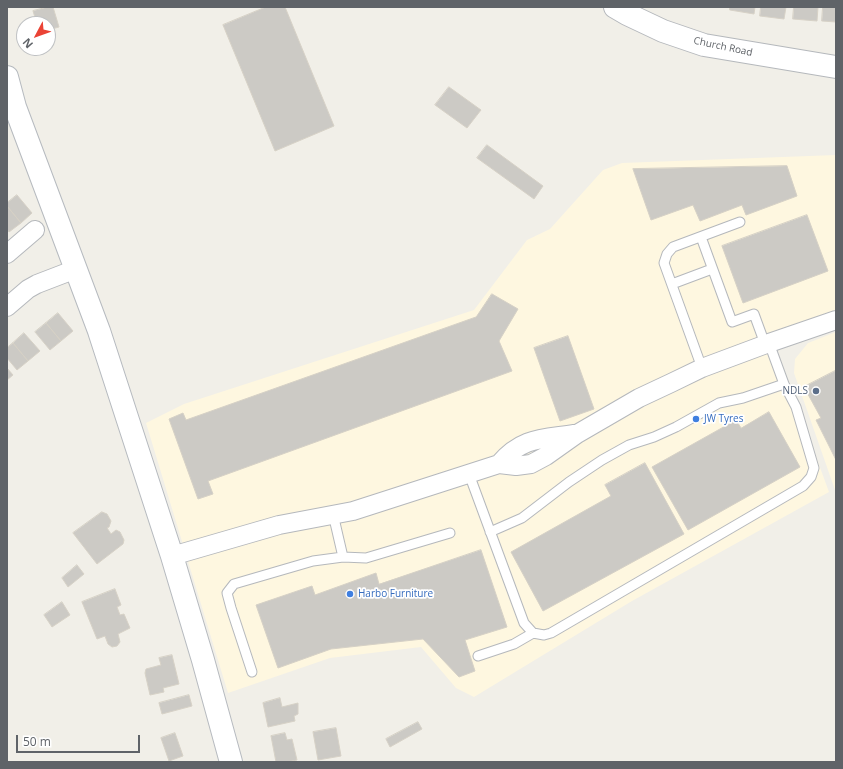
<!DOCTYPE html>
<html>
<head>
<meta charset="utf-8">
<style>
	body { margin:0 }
	#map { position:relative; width:843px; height:769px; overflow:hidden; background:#f1efe8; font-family:"Open Sans",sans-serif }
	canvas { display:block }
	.frame { position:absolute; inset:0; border:8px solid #5f6368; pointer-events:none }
	.north { position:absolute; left:16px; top:16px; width:40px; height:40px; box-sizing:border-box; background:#fff; border:1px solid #bfc1c3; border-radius:50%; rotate:229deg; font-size:11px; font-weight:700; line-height:16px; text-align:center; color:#5f6368 }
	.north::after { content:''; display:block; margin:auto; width:14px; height:18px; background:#ea4335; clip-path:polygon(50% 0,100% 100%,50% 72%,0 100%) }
	.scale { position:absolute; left:16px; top:735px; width:124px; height:18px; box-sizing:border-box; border:2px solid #5f6368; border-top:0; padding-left:5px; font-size:12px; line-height:14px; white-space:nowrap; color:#5f6368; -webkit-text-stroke:3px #fff; paint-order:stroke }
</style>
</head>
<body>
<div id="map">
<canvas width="843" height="769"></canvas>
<div class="frame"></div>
<div class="north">N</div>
<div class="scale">50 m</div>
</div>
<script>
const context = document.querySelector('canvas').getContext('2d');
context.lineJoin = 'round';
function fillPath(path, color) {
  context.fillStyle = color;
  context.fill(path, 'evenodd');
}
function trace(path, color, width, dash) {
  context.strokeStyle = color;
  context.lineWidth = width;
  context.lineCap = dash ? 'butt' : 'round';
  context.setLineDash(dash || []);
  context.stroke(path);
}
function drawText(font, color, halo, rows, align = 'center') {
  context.font = font + ' "Open Sans",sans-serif';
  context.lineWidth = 3.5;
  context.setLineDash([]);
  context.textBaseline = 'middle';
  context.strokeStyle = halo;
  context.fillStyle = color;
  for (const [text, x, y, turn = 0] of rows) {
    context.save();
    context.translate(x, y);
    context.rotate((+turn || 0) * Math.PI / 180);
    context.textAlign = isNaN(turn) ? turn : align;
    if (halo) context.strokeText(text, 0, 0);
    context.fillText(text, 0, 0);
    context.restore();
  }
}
const commercial = new Path2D(`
	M836,155v169l-61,21 54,147 -197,109 -158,96 -18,-9 -35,-41 -91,11 -102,35 -82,-270 38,-19 290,-94 53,-70 23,-11 53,-59 19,-7z
	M836,332v158h-1l-41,-117 1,-14 13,-16z`);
const building = new Path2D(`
	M48,7h5l6,20 -11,3v-6h-11l-4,-13z
	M266,7h19l49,119 -59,25 -52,-126z
	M730,7h25l-1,7 -24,-4z
	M761,7h25l-2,12 -24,-3z
	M794,7h24l-1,14 -24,-2z
	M823,7h13v15l-14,-1z
	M449,87l32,23 -14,18 -32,-23z
	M487,145l56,41 -9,13 -57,-41z
	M787,166l10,30 -51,19 -4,-10 -42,16 -7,-16 -42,15 -18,-51z
	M17,195l15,18 -11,10 -14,-17v-3z
	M7,206l14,17 -12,9 -2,-3z
	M807,215l21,56 -85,32 -21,-57z
	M492,294l26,15 -19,32 13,30 -304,110 5,13 -15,5 -29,-80 14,-6 3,7 290,-103z
	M58,313l15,18 -12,10 -15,-18z
	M46,323l15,18 -11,9 -15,-18z
	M24,333l16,18 -12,10 -15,-18z
	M568,336l26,73 -34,12 -26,-73z
	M13,343l15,18 -11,9 -10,-12v-10z
	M7,368l6,7 -6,5z
	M835,371l1,2v87l-20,-40 5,-2 -17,-31z
	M769,412l31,55 -112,63 -36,-63 84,-47 5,8z
	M645,463l39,71 -141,77 -32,-59 100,-56 -6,-11z
	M102,512l5,2 4,7 -2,6 -2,1 4,6 5,-4 4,2 4,8 -1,4 -26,20 -24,-31z
	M481,550l26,77 -42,13 10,31 -16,6 -36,-38 -92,10 -53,19 -22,-63 56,-19 3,9 61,-22 3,11z
	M77,565l7,9 -16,13 -6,-9z
	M115,589l6,16 -4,2 3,8 4,-1 6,14 -12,6 2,8 -3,4 -5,1 -4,-3 -3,-8 -8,3 -15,-37z
	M62,602l8,13 -18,12 -8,-12z
	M172,655l7,29 -16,4 1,4 -14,3 -5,-22 1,-4 15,-4 -2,-7z
	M189,695l3,11 -30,8 -3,-11z
	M280,698l2,9 16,-4v11l-4,2 1,5 -27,6 -5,-24z
	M418,722l4,7 -32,18 -4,-8z
	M336,728l5,28 -23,4 -5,-28z
	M175,733l8,23 -14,5 -8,-23z
	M285,733l2,7 5,-1 5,21 -11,2h-10l-5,-26z`);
const service = new Path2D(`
	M701,237l31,85 22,-8 11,30
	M672,284l40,-15
	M702,368l-38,-105 3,-9 6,-7 67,-25
	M469,474l55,149 9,10
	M333,514l10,43
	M490,532l32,-14 47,-36 33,-22 27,-15 25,-8 22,-10 43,-24 24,-5 41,-14
	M478,656l36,-12 19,-11 11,2 7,-2 252,-147 8,-9 3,-9 -18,-61 -12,-23 -15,-41
	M252,672l-21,-64 -4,-15 7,-9 79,-23 30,-4 23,1 84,-25`);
const minor = new Path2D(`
	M7,254l28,-24
	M7,307l21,-18 9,-5 39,-15
	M499,464c23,-27 43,-25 75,-30
	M172,556l107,-31 74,-14 146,-47 17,2 15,-2 15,-8 31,-22 62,-36 32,-15 31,-15 67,-25 67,-23`);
const tertiary = new Path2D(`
	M615,7l12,7 36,17 41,14 132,22`);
const secondary = new Path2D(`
	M7,77l8,30 84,224 73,225 31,104 28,102`);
const markers = [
	[816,391,4,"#5c6f8a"],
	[696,419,4,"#3f7fe0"],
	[350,594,4,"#3f7fe0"]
];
const streetNames = [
	["Church Road",723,47,12]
];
const serviceNames = [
	["NDLS",808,391]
];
const shopNames = [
	["JW Tyres",704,419],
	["Harbo Furniture",358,594]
];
fillPath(commercial, '#fef7e0');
fillPath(building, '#cccac5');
trace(building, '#d6d1c6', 1);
trace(service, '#b5b8bc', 11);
trace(minor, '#b5b8bc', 20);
trace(tertiary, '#b5b8bc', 24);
trace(secondary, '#b6babf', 24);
trace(service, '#fff', 9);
trace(minor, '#fff', 18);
trace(tertiary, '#fff', 22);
trace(secondary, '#fff', 22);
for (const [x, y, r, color] of markers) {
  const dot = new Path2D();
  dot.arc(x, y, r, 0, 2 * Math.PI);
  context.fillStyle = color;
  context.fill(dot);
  trace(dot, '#fff', 1.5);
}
drawText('10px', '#5f6368', '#fff', streetNames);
drawText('10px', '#4e5e75', '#fff', serviceNames, 'right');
drawText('10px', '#366cbe', '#fff', shopNames, 'left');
</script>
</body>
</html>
